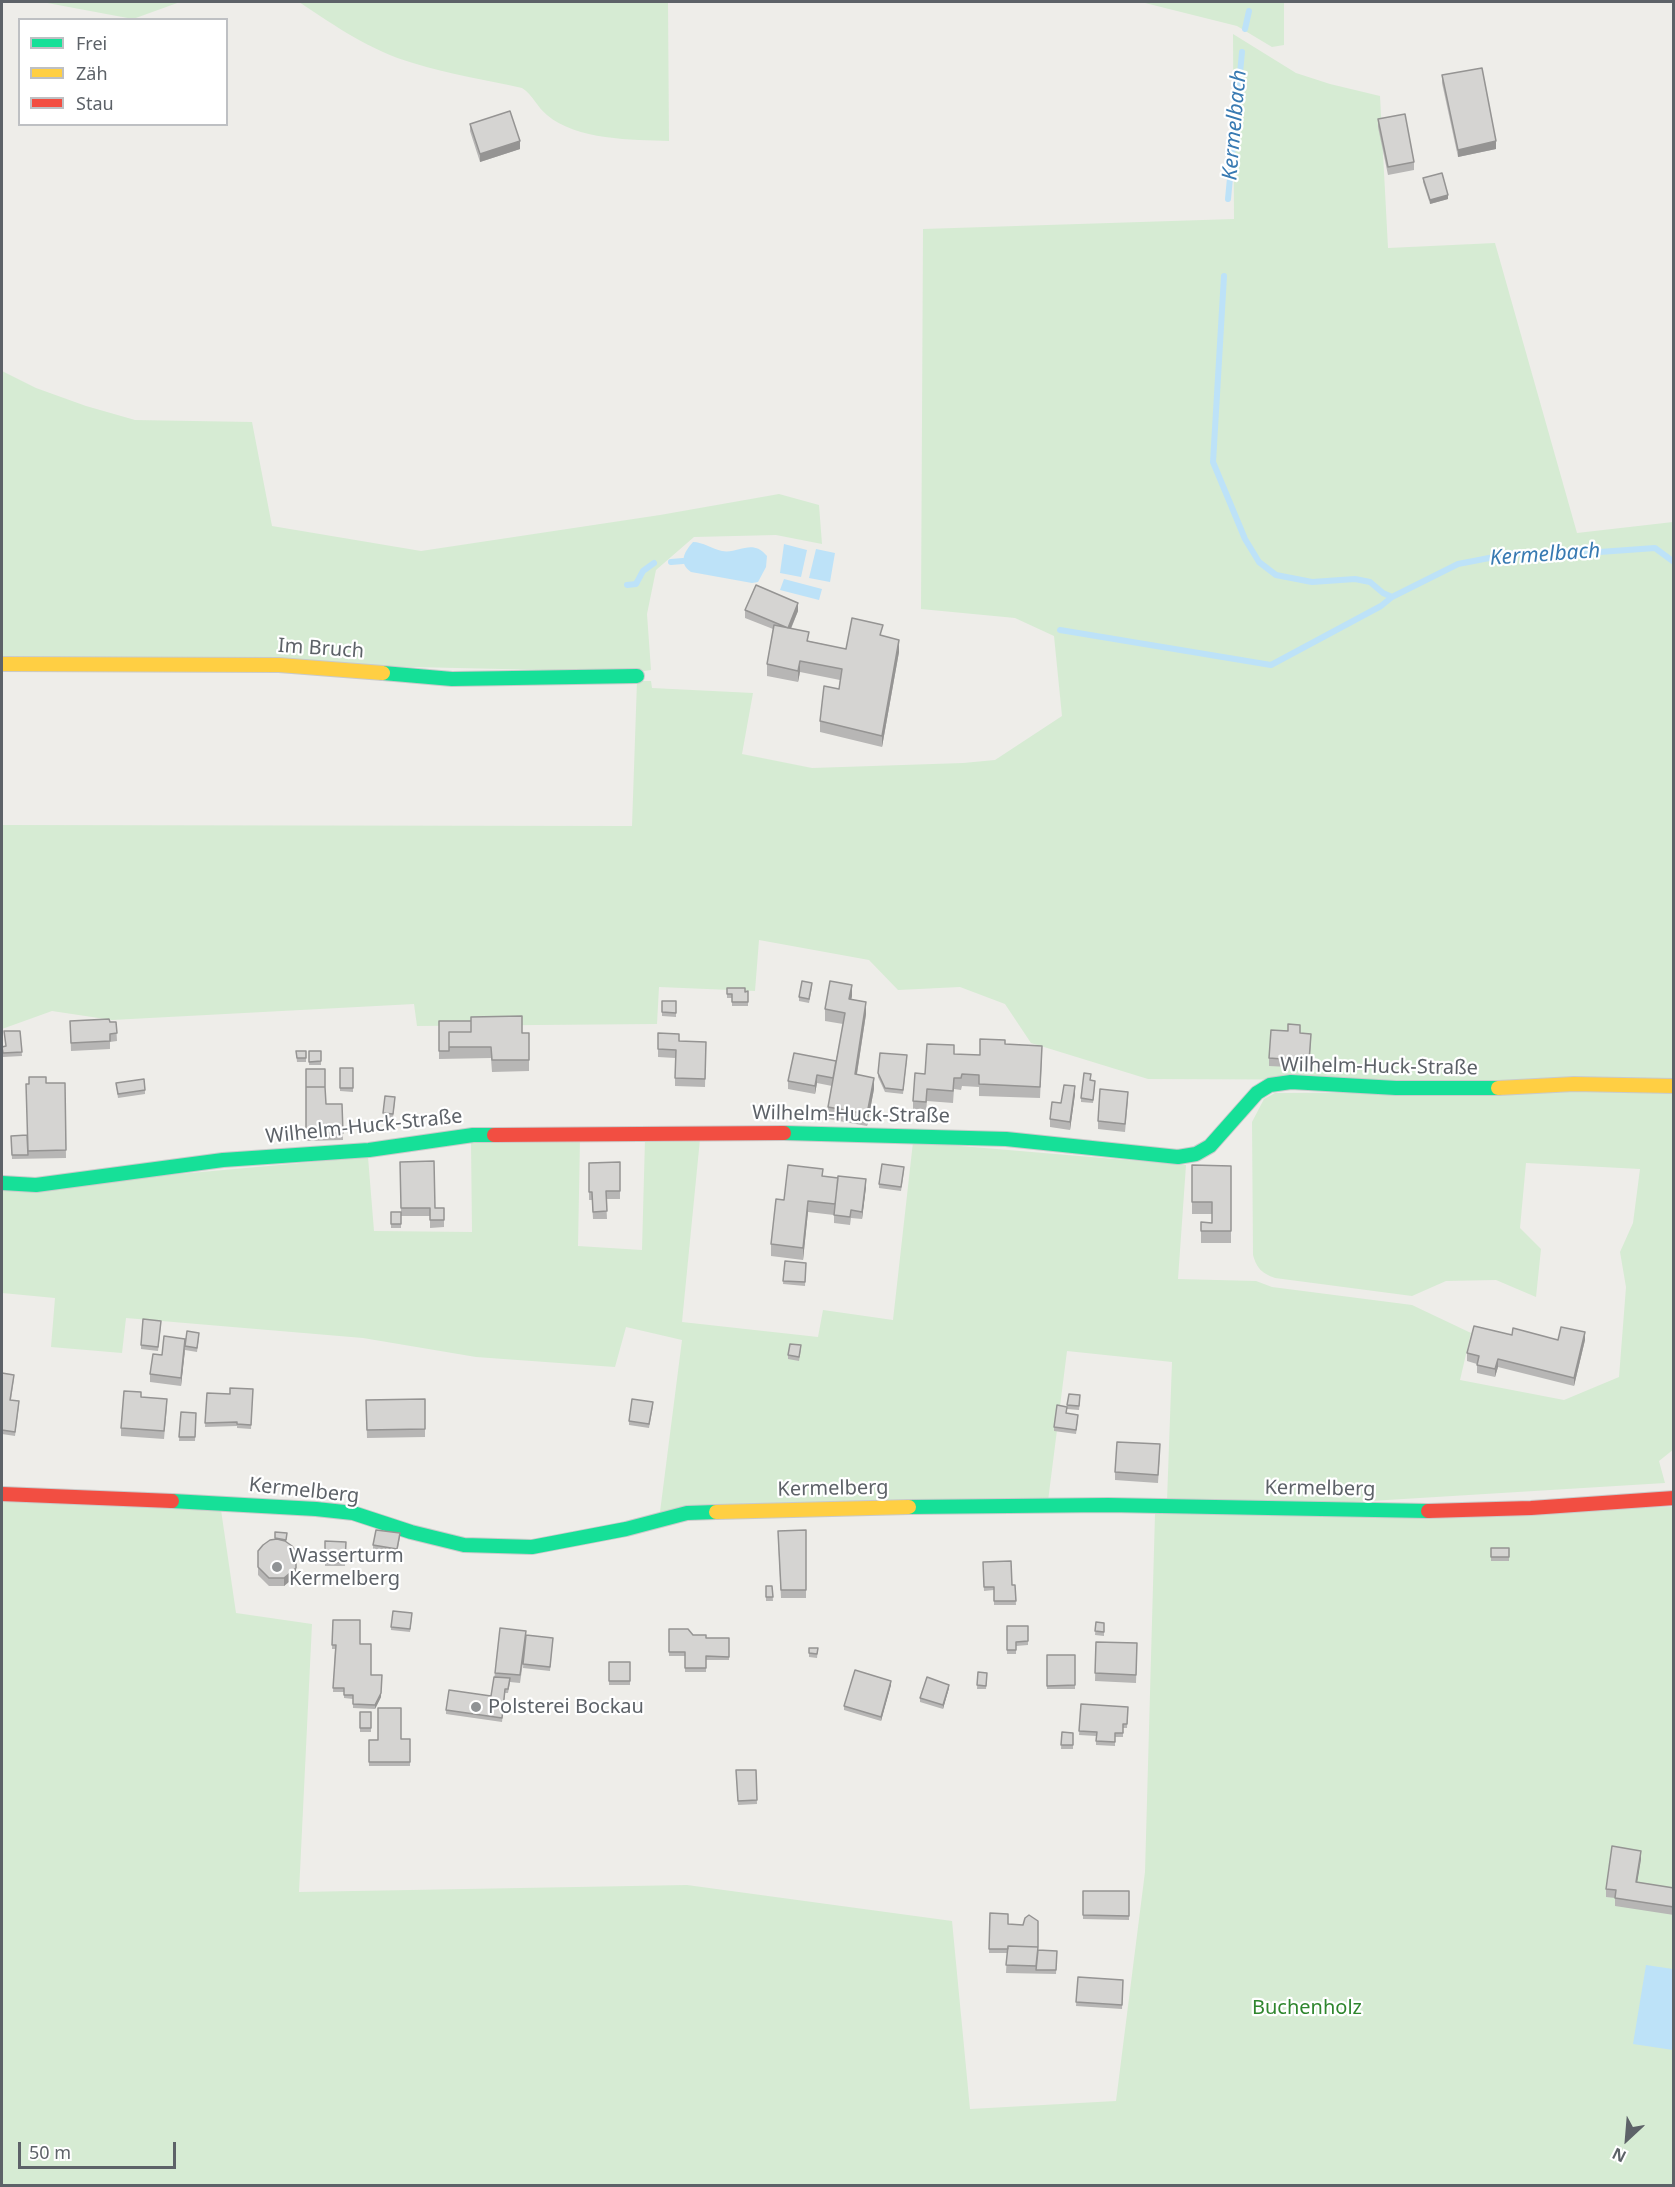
<!DOCTYPE html>
<html>
<head>
<meta charset="utf-8">
<style>
	body { margin:0 }
	#map { position:relative; width:1675px; height:2187px; overflow:hidden; background:#eeede9; font-family:"Noto Sans",sans-serif }
	canvas { display:block }
	.frame { position:absolute; inset:0; border:3px solid #5d6268; pointer-events:none }
	.legend { position:absolute; left:18px; top:18px; width:210px; height:108px; box-sizing:border-box; background:#fff; border:2px solid #bec0c3; margin:0; padding:8px 10px; list-style:none; font-size:18px; color:#5d6268 }
	.legend li { display:flex; align-items:center; gap:12px; height:30px }
	.legend b { width:30px; border:2px solid #bec0c3 }
	.north { position:absolute; left:1597px; top:2109px; width:60px; height:60px; -webkit-text-stroke:4px #fff; paint-order:stroke; rotate:206deg; font-size:16px; font-weight:700; line-height:24px; text-align:center; color:#5d6268 }
	.north::after { content:''; display:block; margin:auto; width:21px; height:27px; background:#5d6268; clip-path:polygon(50% 0,100% 100%,50% 72%,0 100%) }
	.scale { position:absolute; left:18px; top:2142px; width:158px; height:27px; box-sizing:border-box; border:3px solid #5d6268; border-top:0; padding-left:8px; font-size:18px; line-height:21px; white-space:nowrap; color:#5d6268; -webkit-text-stroke:4px #fff; paint-order:stroke }
</style>
</head>
<body>
<div id="map">
<canvas width="1675" height="2187"></canvas>
<div class="frame"></div>
<ul class="legend">
<li><b style="height:8px;background:#16e098"></b>Frei</li>
<li><b style="height:8px;background:#ffcf43"></b>Zäh</li>
<li><b style="height:8px;background:#f24e42"></b>Stau</li>
</ul>
<div class="north">N</div>
<div class="scale">50 m</div>
</div>
<script>
const context = document.querySelector('canvas').getContext('2d');
context.lineJoin = 'round';
function fillPath(path, color) {
  context.fillStyle = color;
  context.fill(path, 'evenodd');
}
function trace(path, color, width, dash) {
  context.strokeStyle = color;
  context.lineWidth = width;
  context.lineCap = dash ? 'butt' : 'round';
  context.setLineDash(dash || []);
  context.stroke(path);
}
function drawText(font, color, halo, rows, align = 'center') {
  context.font = font + ' "Noto Sans",sans-serif';
  context.lineWidth = 4.5;
  context.setLineDash([]);
  context.textBaseline = 'middle';
  context.strokeStyle = halo;
  context.fillStyle = color;
  for (const [text, x, y, turn = 0] of rows) {
    context.save();
    context.translate(x, y);
    context.rotate((+turn || 0) * Math.PI / 180);
    context.textAlign = isNaN(turn) ? turn : align;
    if (halo) context.strokeText(text, 0, 0);
    context.fillText(text, 0, 0);
    context.restore();
  }
}
const green = new Path2D(`
	M42,2h138l-47,17z
	M299,2h369l1,139c-36,-1 -93,-1 -122,-26 -10,-8 -14,-20 -25,-27 -36,-8 -73,-14 -109,-25 -42,-12 -78,-37 -114,-61z
	M1141,2h143v43l-12,2 -35,-21z
	M1233,34l63,39 34,11 50,12 8,152 107,-5 82,290 96,-11v559l-525,-2 -117,-36 -26,-39 -45,-17 -62,3 -29,-30 -110,-20 -4,51 -96,-4 -2,37 -240,2 -3,-22 -302,16 -60,-9 -50,18v-204l630,1 5,-145h14l1,7 101,5 -11,61 70,14 151,-5 32,-3 67,-44 -8,-80 -39,-18 -94,-9 2,-380 311,-10z
	M2,371l34,17 50,18 49,14 117,2 20,104 149,25 239,-36 119,-21 40,11 3,39 -46,-9 -82,2 -38,33 -9,44 4,56 -12,2 -637,-14z
	M1673,1091l1,358 -15,12 6,22 -327,20 -171,-2 5,-139 -105,-11 -19,150 -388,11 22,-172 -56,-13 -11,40 -139,-10 -113,-19 -237,-20 -4,35 -71,-6 4,-49 -53,-5v-103l366,-33 6,74 98,1 -1,-90 109,-3 -2,107 64,4 3,-111h55l-18,183 136,15 5,-27 70,10 20,-178 273,23 -8,114 78,2 16,6 140,18 59,28 -11,47 104,20 55,-23 7,-90 -6,-35 13,-29 7,-54 -114,-6 -6,65 21,21 -5,48 -40,-17 -50,1 -34,15 -137,-18c-13,-5 -18,-9 -22,-23l-1,-133 12,-23 11,-6z
	M2,1499l218,4 16,110 76,11 -13,268 388,-7 265,36 18,188 146,-8 29,-229 10,-358 518,-7v678l-1671,1z`);
const water = new Path2D(`
	M693,542c10,0 19,7 29,9 17,3 30,-13 45,5l-1,11 -8,15 -6,1 -61,-11c-13,-9 -7,-20 2,-30z
	M784,544l23,6 -6,27 -21,-4z
	M816,549l19,4 -5,29 -21,-4z
	M784,579l38,10 -3,11 -39,-10z
	M1646,1965l27,4v81l-40,-6z`);
const stream = new Path2D(`
	M1245,29l4,-18
	M1228,199l14,-147
	M1224,276l-11,186 32,77 14,23 17,13 36,7 43,-3 15,3 13,11 9,4 66,-33 57,-11 29,3 111,-8 19,14
	M671,562l12,-1
	M627,585l9,-1 7,-13 11,-8
	M1060,630l211,35 110,-59 11,-9`);
const fast = new Path2D(`
	M383,673l69,6 185,-3
	M784,1133l222,6 172,18 18,-3 14,-8 47,-53 13,-8 21,-3 105,6h102
	M2,1183l34,2 187,-25 146,-10 104,-15h21
	M172,1501l144,8 37,4 58,19 53,13 68,2 94,-18 61,-16 29,-1
	M909,1507l199,-2 320,6`);
const slow = new Path2D(`
	M2,664l277,1 104,8
	M1498,1088l76,-4 100,2
	M716,1512l193,-5`);
const jam = new Path2D(`
	M494,1135l290,-2
	M2,1494l170,7
	M1428,1511l103,-3 143,-10`);
const wall = new Path2D(`
	M1442,75l54,74 -38,8 -16,-74z
	M1378,119l36,43v8l-26,5 -10,-48z
	M470,124l50,25 -40,13 -10,-31z
	M1423,178l25,21 -18,5 -7,-22z
	M745,610l53,1 -7,18 18,12 37,8 37,-13 16,16 -17,95 -62,-15v-11l19,-32 1,-9 -40,-8 -2,10 -31,-6v-12l6,-35 -28,-11z
	M812,987l-3,16 -10,-2v-4z
	M727,988l21,3v15h-16v-8h-5z
	M852,996l-1,3 15,15 -9,60 17,15 -7,37 -39,-7v-12l4,-21 -15,-3 -2,11 -27,-5v-8l48,-20 7,-37 -18,-3v-12z
	M662,1001h14v16l-14,-1z
	M70,1021l46,1 1,19 -7,1v7l-39,2z
	M439,1021l83,12h7v38l-37,1 -1,-14 -52,1z
	M4,1031h16l2,25 -19,1 -1,-10 4,-1z
	M658,1033l21,8 27,1 -1,45 -30,-1v-28l-17,-1z
	M1300,1033l11,9 -2,26 -40,-2v-8z
	M1005,1044l37,13 -2,41 -61,-2v-9l-17,-1 -1,4 -7,-1 -1,14 -26,-2 -1,12h-13v-12l12,-27 29,-20 26,1z
	M296,1051h10v11h-9z
	M309,1051h12v14h-12z
	M907,1059l-4,35 -18,-2 -7,-15v-4z
	M340,1068h13v24l-13,-1z
	M306,1069l20,35h16l1,36 -37,1z
	M1091,1081l4,4 -2,18 -12,-1v-4z
	M46,1083h19l1,75 -54,1 -1,-23 16,-1z
	M116,1083l29,7v4l-27,4z
	M1075,1094l-5,36 -20,-3v-8l11,-16z
	M1128,1100l-3,32 -27,-3v-8z
	M395,1101l-2,17 -10,-1v-4z
	M898,1109l7,1 -1,11 -6,-1z
	M400,1162l35,46h9v19l-14,1v-12h-29v12h-10v-16h10z
	M620,1162v37h-14l1,20h-14l-1,-19h-3v-37z
	M1192,1165l39,1v77h-30v-21l11,1v-9h-20z
	M904,1171l-3,20 -22,-3v-4z
	M823,1176l43,11 -4,32 -11,-1 -1,7 -16,-2v-8l-26,-3 -5,48 -32,-4v-12l13,-44z
	M785,1261l21,2 -1,23 -22,-2z
	M161,1325l-3,26 -17,-2v-4z
	M1512,1335l46,5h27l-11,46 -76,-19 -3,10 -18,-4v-9l-10,-3v-8z
	M199,1337l-2,15 -12,-2 -4,36 -31,-4v-8l12,-19 23,-16z
	M801,1349l-2,12 -11,-2v-4z
	M2,1373l12,5 -3,22 8,5 -4,31 -13,-2z
	M253,1389l-2,40 -14,-1v-2l-32,1 2,-34 23,1z
	M141,1397l26,9 -3,33 -43,-3v-8z
	M425,1399v38l-58,1 -1,-38z
	M1080,1399l-1,11 -12,-1v-4z
	M653,1406l-4,22 -20,-3v-4z
	M181,1412l15,1 -1,28h-16z
	M1066,1413l12,6 -2,15 -22,-3v-4z
	M1160,1452l-2,31 -43,-3v-8z
	M806,1530v68h-25l-3,-60z
	M275,1532l12,1 -1,8 10,35 -12,10h-15l-11,-11v-24l17,-12z
	M400,1537l-3,16 -24,-4v-4z
	M325,1541l21,1 -1,24h-20z
	M1491,1548h18v13h-18z
	M983,1562l29,23h3l1,20h-22v-15l-10,1z
	M766,1586h6l1,15h-7z
	M412,1617l-2,15 -19,-2v-3z
	M333,1620l27,24 11,31h11l-1,22 -6,12 -22,-1v-9l-9,-1v-6h-11l2,-43h-3z
	M1096,1622l8,1v13l-9,-1z
	M1007,1626h21v19l-12,1v8h-9z
	M669,1629l37,9h23v22h-23v12h-21v-16h-16z
	M526,1635l27,3 -3,33 -27,-3 1,-12 -4,27 -10,-1 -2,11h-3l-3,29 -56,-8v-4l45,-14 4,-23z
	M1096,1642l41,1 -1,40 -41,-2z
	M809,1648h9l-1,10 -8,-1z
	M1047,1655h28v34h-28z
	M609,1662h21v23h-21z
	M978,1672l9,1 -1,16h-9z
	M891,1685l-10,36 -37,-11v-4z
	M949,1688l-6,21 -23,-7v-4z
	M1081,1704l47,3 -1,21h-4v9h-8v9l-19,-1v-9l-17,-1z
	M360,1712h11v20h-11z
	M1062,1732l11,1v16h-12z
	M410,1739v27h-41v-26z
	M736,1770h20l1,34 -19,1z
	M1641,1859l-4,23 37,6v27l-59,-9v-8l-9,-1v-8z
	M1083,1891h46v29l-46,-1z
	M990,1913l18,11 30,27h19l-1,23 -50,-1 1,-20h-18z
	M1078,1977l45,3 -1,29 -46,-3z`);
const shadedWall = new Path2D(`
	M520,141v8l-40,13v-8z
	M1496,141v8l-38,8v-7z
	M1448,195v4l-18,5v-4z
	M798,603v8l-10,24v-7z
	M899,640v12l-17,95v-11z
	M800,661v11l-2,10v-11z
	M852,985v11l-3,15v-12z
	M866,1002v12l-11,72v-12z
	M817,1075v8l-2,11v-8z
	M874,1078v11l-7,37v-12z
	M1075,1086v8l-5,36v-8z
	M866,1179v8l-4,32v-7z
	M808,1201v11l-5,48v-12z
	M1585,1332v8l-11,46v-8z
	M185,1346v4l-4,36v-8z
	M1498,1359v8l-3,10v-8z
	M296,1552v24l-12,10v-8z
	M891,1681v4l-10,36v-4z
	M949,1685v3l-6,21v-4z
	M381,1693v4l-6,12v-4z
	M1641,1851v8l-5,31v-8z`);
const building = new Path2D(`
	M1482,68l14,73 -38,9 -16,-75z
	M510,111l10,30 -40,13 -10,-30z
	M1405,114l9,48 -26,5 -10,-48z
	M1442,173l6,22 -18,5 -7,-22z
	M756,585l42,18 -10,25 -43,-18z
	M852,618l31,7 -3,10 19,5 -17,96 -62,-15 4,-35 15,3 3,-20 -42,-8 -2,10 -31,-7 7,-39 35,7 -2,9 39,8z
	M802,981l10,2 -3,16 -10,-2z
	M830,981l22,4 -3,14 17,3 -11,72 19,4 -7,36 -39,-7 17,-94 -20,-4z
	M727,988h18v4l3,-1v11h-16v-8h-5z
	M662,1001h14v12l-14,-1z
	M522,1016v17h7v27h-37l-1,-13h-42v-15h22v-15z
	M109,1019l1,3h6l1,11 -7,1v7l-39,2 -1,-22z
	M439,1021h32v11h-22v19h-10z
	M1288,1024l12,1v8l11,1 -2,27 -40,-3 2,-28 17,1z
	M4,1031h16l2,21 -19,1 -1,-6 4,-1z
	M658,1033l21,1v7l27,1 -1,37 -30,-1 1,-28 -18,-1z
	M980,1039l25,1v4l37,2 -2,41 -61,-3v-9l-17,-1 -1,4h-7l-1,13 -26,-2 -1,13 -13,-1 2,-28 10,1 2,-30 27,1v9l26,1z
	M296,1051h10v7h-9z
	M309,1051h12v10l-12,1z
	M794,1053l42,8 -3,17 -16,-3 -2,11 -27,-5z
	M880,1053l27,2 -4,35 -18,-2 -7,-15z
	M340,1068h13v20h-13z
	M306,1069h19v18h-19v4z
	M1084,1073l7,1 -1,6 5,1 -2,19 -12,-2z
	M29,1077h17v6h19l1,67 -38,1 -2,-67h3z
	M144,1079l1,11 -27,4 -2,-11z
	M1064,1085l11,1 -5,36 -20,-3 2,-17 9,1z
	M306,1087h19l1,17h16l1,29h-37z
	M1100,1089l28,3 -3,32 -27,-3z
	M385,1096l10,1 -2,17 -10,-1z
	M898,1109l7,1 -1,7 -6,-1z
	M27,1135l1,20h-16l-1,-19z
	M434,1161l1,47h9v12h-14v-12h-29l-1,-46z
	M620,1162v29h-14l1,20 -14,1 -1,-20h-3v-29z
	M882,1164l22,3 -3,20 -22,-3z
	M788,1165l35,4 -1,7 16,2 -3,26 -27,-3 -5,47 -32,-4 5,-45 8,1z
	M1192,1165l39,1v65h-30v-9l11,1v-21h-20z
	M838,1176l28,3 -4,33 -11,-2 -1,7 -16,-2z
	M391,1212h10v12h-10z
	M785,1261l21,2 -1,19 -22,-1z
	M143,1319l18,2 -3,26 -17,-2z
	M1474,1326l38,9 1,-7 45,12 3,-13 24,5 -11,46 -76,-19 -3,10 -18,-4 2,-9 -12,-3z
	M187,1331l12,2 -2,15 -12,-2z
	M164,1336l21,3 -4,39 -31,-4 3,-20 9,1z
	M790,1344l11,1 -2,12 -11,-2z
	M2,1373l12,2 -4,25 9,1 -4,31 -13,-2z
	M230,1388l23,1 -2,36 -14,-1v-2l-32,1 2,-30 23,1z
	M124,1391l17,1v5l26,2 -3,32 -43,-3z
	M1069,1394l11,1 -1,11 -12,-1z
	M425,1399v30l-58,1 -1,-30z
	M632,1399l21,3 -4,22 -20,-3z
	M1057,1405l10,2 -1,6 12,2 -2,15 -22,-3z
	M181,1412l15,1 -1,24h-16z
	M1117,1442l43,2 -2,31 -43,-3z
	M376,1530l24,3 -3,16 -24,-4z
	M806,1530v60h-25l-3,-59z
	M275,1532l12,1 -1,7 -11,-2z
	M277,1539l8,2 7,5 4,6v16l-12,10h-15l-11,-11v-16l5,-6 7,-5z
	M325,1541l21,1 -1,20h-20z
	M1491,1548h18v9h-18z
	M1011,1561l1,24h3l1,16h-22v-14h-10l-1,-25z
	M766,1586h6l1,11h-7z
	M393,1611l19,2 -2,16 -19,-2z
	M333,1620h27v24h11v31h11l-1,18 -6,12 -22,-1v-9h-9v-7h-11l3,-43h-4z
	M1096,1622l8,1v9l-9,-1z
	M1007,1626h21v15l-12,1v8h-9z
	M500,1628l26,3 -6,44 -25,-2z
	M669,1629h19l5,6h13v3h23v19l-23,-1v12h-21v-16h-16z
	M526,1635l27,3 -3,29 -27,-3z
	M1096,1642l41,1 -1,32 -41,-2z
	M809,1648h9l-1,6 -8,-1z
	M1047,1655h28v30l-28,1z
	M609,1662h21v19h-21z
	M855,1670l36,11 -10,36 -37,-11z
	M978,1672l9,1 -1,13 -9,-1z
	M494,1677l16,1 -2,11h-3l-3,29 -56,-8 3,-20 42,6z
	M927,1677l22,8 -6,20 -23,-7z
	M1081,1704l47,3 -1,17h-4v9h-8v9l-19,-1 1,-9 -18,-1z
	M378,1708h23v31h9v23h-41v-22h9z
	M360,1712h11v16h-11z
	M1062,1732l11,1v12h-12z
	M736,1770h20l1,30 -19,1z
	M1612,1846l29,5 -5,31 38,6v19l-59,-9 1,-8 -10,-1z
	M1083,1891h46v25l-46,-1z
	M990,1913l18,1v10l15,1 2,-7 4,-3 9,6v26l-30,-1v3h-19z
	M1008,1946l30,1 -2,19 -30,-1z
	M1038,1950l19,1 -1,19h-20z
	M1078,1977l45,3 -1,25 -46,-3z`);
const markers = [
	[277,1567,6,"#909395"],
	[476,1707,6,"#909395"]
];
const streetNames = [
	["Im Bruch",321,649,4],
	["Wilhelm-Huck-Straße",1379,1067,1],
	["Wilhelm-Huck-Straße",851,1115,1],
	["Wilhelm-Huck-Straße",364,1127,-6],
	["Kermelberg",833,1489,-1],
	["Kermelberg",1320,1489,1],
	["Kermelberg",304,1491,6]
];
const poiNames = [
	["Wasserturm",289,1556],
	["Kermelberg",289,1579],
	["Polsterei Bockau",488,1707]
];
const parkNames = [
	["Buchenholz",1307,2008]
];
const waterNames = [
	["Kermelbach",1235,125,-85],
	["Kermelbach",1545,555,-4]
];
fillPath(green, '#d6ebd3');
fillPath(water, '#bde2f8');
trace(stream, '#bde2f8', 6);
trace(fast, '#c9caca', 16);
trace(slow, '#c9caca', 16);
trace(jam, '#c9caca', 16);
trace(fast, '#16e098', 14);
trace(slow, '#ffcf43', 14);
trace(jam, '#f24e42', 14);
fillPath(wall, '#b7b6b5');
fillPath(shadedWall, '#959493');
fillPath(building, '#d5d4d2');
trace(building, '#959493', 1.5);
for (const [x, y, r, color] of markers) {
  const dot = new Path2D();
  dot.arc(x, y, r, 0, 2 * Math.PI);
  context.fillStyle = color;
  context.fill(dot);
  trace(dot, '#fff', 2);
}
drawText('20px', '#5d6268', '#fff', streetNames);
drawText('20px', '#5d6268', '#fff', poiNames, 'left');
drawText('20px', '#2f862e', '#fff', parkNames);
drawText('italic 21px', '#387ab2', '#fff', waterNames);
</script>
</body>
</html>
